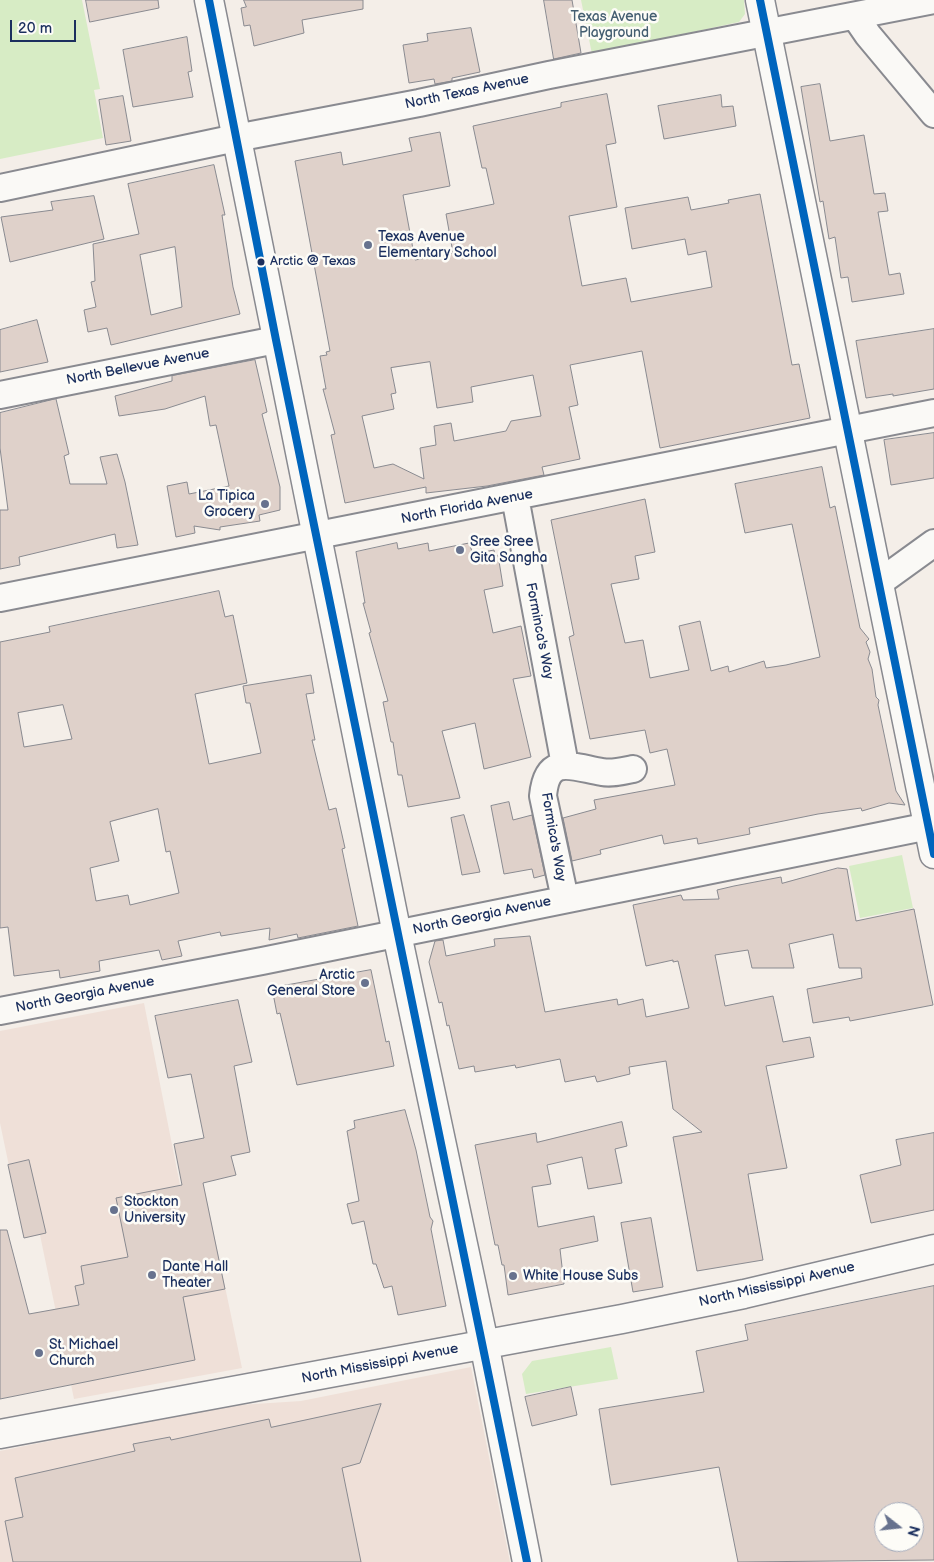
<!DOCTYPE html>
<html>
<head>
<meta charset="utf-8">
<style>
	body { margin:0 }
	#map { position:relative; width:934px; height:1562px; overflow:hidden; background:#f4eee8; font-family:"Balsamiq Sans",sans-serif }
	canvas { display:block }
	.north { position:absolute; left:874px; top:1502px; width:50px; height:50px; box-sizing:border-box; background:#fdfcf7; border:1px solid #a3aaba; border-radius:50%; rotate:106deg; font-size:14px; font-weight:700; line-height:20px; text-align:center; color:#1b2f5e }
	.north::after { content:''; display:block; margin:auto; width:18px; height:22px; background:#67728e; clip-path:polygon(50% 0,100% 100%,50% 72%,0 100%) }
	.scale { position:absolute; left:10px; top:20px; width:66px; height:22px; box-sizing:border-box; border:2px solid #1b2f5e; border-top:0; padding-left:6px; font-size:15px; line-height:18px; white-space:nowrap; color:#1b2f5e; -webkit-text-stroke:4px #fdfcf7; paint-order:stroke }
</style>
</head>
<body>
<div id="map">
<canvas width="934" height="1562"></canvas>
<div class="north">N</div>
<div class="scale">20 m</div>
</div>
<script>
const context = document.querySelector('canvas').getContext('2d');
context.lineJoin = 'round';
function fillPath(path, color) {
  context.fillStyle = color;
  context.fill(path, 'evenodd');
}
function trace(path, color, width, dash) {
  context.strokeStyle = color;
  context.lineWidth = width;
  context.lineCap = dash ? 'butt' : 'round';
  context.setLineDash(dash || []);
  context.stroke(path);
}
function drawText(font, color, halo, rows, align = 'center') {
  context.font = font + ' "Balsamiq Sans",sans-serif';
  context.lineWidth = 5;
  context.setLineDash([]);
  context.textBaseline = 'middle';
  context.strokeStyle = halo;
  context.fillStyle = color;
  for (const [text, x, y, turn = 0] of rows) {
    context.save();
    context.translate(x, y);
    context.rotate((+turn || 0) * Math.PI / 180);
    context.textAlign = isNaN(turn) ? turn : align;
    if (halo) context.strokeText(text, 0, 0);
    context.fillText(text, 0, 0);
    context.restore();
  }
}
const built = new Path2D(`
	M144,1003l36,182 23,-4 39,187 -168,31 -34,-164 -16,3 -24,-115v-92z
	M471,1367l39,195h-510v-111l224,-45 77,-5z`);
const green = new Path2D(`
	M0,0h82l18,89 -6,1 9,48 -103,21z
	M581,0h163l1,14 -6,8 -147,32z
	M902,855l11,53 -53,10 -11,-52z
	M611,1347l7,32 -92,15 -4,-20 10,-13z`);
const building = new Path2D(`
	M86,0h72l1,8 -69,14z
	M244,0h119v9l-61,11 2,13 -50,13 -4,-21 -6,1 -3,-18 5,-1z
	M544,0h28l9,53 -27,6z
	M471,28l9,44 -28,6v3l-17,3 -1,-5 -25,4 -6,-38 25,-4 -1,-7z
	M187,37l5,34 -4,1 5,25 -60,10 -10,-57z
	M820,84l10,57 34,-6 10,59 11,-1 3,18 -10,1 11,63 11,-2 4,21 -52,8 -4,-25 -7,1 -6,-41 -6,2 -6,-38 -3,1 -19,-115z
	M607,94l9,49 -10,2 11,62 -48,9 13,70 44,-8 5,24 81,-15 -6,-36 -18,4 -3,-16 -53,10 -7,-41 63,-11 3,13 38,-7 -1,-3 32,-6 32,171 7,-1 11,54 -150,30 -18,-97 -72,14 8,40 -9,2 11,52 -38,8 2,8 -57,11 -61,7v-6l-81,16 -14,-68 4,-1 -12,-45h3l-6,-33 7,-1 -1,-3 4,-1 -35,-190 46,-9 2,13 69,-14 -3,-13 31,-6 10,54 -47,9 12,65 38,-7 -7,-39 48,-10 -8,-36h-4l-9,-42 88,-19v-4zM430,362l7,46 36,-6 -2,-15 62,-12 8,41 -30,5 -5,10 -52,10 -3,-18 -17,3 2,19 -16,3 4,31 -31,-15 -19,4 -12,-52 32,-7 -3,-15 5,-1 -5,-25z
	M721,95l1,12 11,-1 3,20 -72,13 -6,-33z
	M123,96l8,45 -25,4 -7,-45z
	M214,165l11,50h-3l11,72 7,27 -129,31 -4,-17 -19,4 -4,-22 12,-3 -5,-25 4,-1 -2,-37 46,-10 -11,-50zM175,247l7,60 -31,8 -11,-60z
	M94,196l10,43 -94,23 -9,-45 52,-7 -2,-8z
	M37,320l11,42 -48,10v-42z
	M934,329v60l-41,7v-2l-27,4 -10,-57z
	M255,360l12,52 -5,2 18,73v23l-21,5 1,6 -40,6v3l-26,-4 1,7 -19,4 -9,-51 20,-4 2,12 40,-8 -13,-61 -6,1 -5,-30 -40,13 -46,7 -4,-20 57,-15v-5z
	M56,399l13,55 -5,2 6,28h37l-7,-27 17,-3 8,28 13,63 -21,3 -2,-14 -96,23 1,8 -20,4v-59h8l-8,-62v-35z
	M934,433v45l-43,7 -7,-45z
	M822,467l8,41 5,-2 25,122 9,11 -3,3 4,10 -2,7 4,10 4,28 3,3 -1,5 15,72 3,14 9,14 -16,-2 -27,8 -1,-3 -43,6 -69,14 1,6 -52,10 -1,-6 -33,6 -2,-9 -62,15 1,4 -29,7 -9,-43 33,-9 -2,-9 81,-15 -8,-36 -17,4 -5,-23 -55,9 -21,-102 5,-2 -23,-115 94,-21 10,53 -20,4 4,23 -28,5 14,59 18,-3 7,38 39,-8 -10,-44 21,-5 11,50 17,-5 1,6 35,-11 2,7 20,-3 34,-8 -28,-133 -47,9 -10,-49z
	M397,543l1,6 30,-6 1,8 40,-8 4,11 21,-4 1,6 3,-1 5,31 -19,4 9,43 28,-7 10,50 -18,3 18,78 -47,12 -9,-46 -33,8 18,67 -52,9 -6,-32h-4l-5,-33h-2l-8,-40 5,-1 -19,-68 2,-1 -8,-29h2l-9,-51z
	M219,591l6,26 8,-2 14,68 -52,11 14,70 52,-11 -11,-50h-4l-3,-17 68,-11 3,18 -8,1 9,46h-3l17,70 7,-2 9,40 -3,1 16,77 -60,12 -1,-4 -28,6 1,-12 -49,8 -1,-4 -42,9 4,15 -20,4 -3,-10 -60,11 1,10 -40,7 -1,-8 -45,6 -6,-49 -8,1v-286l50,-10 -1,-5zM63,705l9,34 -48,8 -6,-34zM158,809l8,43 4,-1 9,42 -49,12 -2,-10 -32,6 -6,-33 29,-7 -9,-39z
	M509,802l4,18 19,-5 13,60 -11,3 -2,-9 -28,5 -13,-68z
	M464,815l16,57 -18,3 -11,-57z
	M838,868l9,1 9,52 58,-12 19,96 -83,16 -1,-4 -36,6 -6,-34 55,-11 -1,-10h-22l-6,-34 -44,10 5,24h-42l-4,-18 -33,5 10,51 48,-10 10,46 27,-5 4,20 -48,9 21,102 -39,6 15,86 -66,11 -24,-134 29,-5 -29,-23 -7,-48 -37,6 1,7 -33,8 -2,-6 -30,6 -5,-23 -44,9 -1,-3 -40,7 -1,-6 -15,3 -10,-44 -2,1 -5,-24 -3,1 -8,-33 -2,-8 6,-21 8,-1 3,16 49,-10 -1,-7 36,-3 15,76 72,-13 1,6 25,-6 3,18 43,-9 -11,-47 -5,1v-2l-27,6 -13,-61 48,-10 2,5 36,-1 -2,-9 17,-4 47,-9 1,6z
	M371,970l15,72 3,-1 5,25 -97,19 -17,-72 -3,1 -5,-26z
	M238,1000l14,62 -18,4 16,86 -19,4 5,19 -33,8 22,106 -42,8 12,63 -195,39v-169h7l22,84 50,-9 -4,-19 9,-2 -3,-18 47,-9 -12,-59 66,-13 -8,-41 30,-6 -13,-64 -23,4 -13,-62z
	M405,1110l11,40 14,67 3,4 -2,8 15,77 -48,9 -6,-29 -8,2 -8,-24h-3l-9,-43 -12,3 -5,-20 12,-3 -12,-70 8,-3 -1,-7z
	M622,1122l5,24 -12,3 7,34 -34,6 -6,-32 -35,8 4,19 -19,3 6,40 56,-11 4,25 -38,8 4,35 -56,11 -4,-30h-2l-4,-20h-3l-20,-100 61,-12 1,9z
	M934,1133v77l-63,13 -11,-48 41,-10 -5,-25z
	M29,1160l17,73 -22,5 -16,-73z
	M651,1218l12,69 -30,5 -12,-69z
	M934,1286v274l-196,2 -19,-95 -108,18 -12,-76 105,-17 -8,-41 52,-11 -3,-15zM884,1512h30v30h-30z
	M571,1387l6,28 -45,11 -7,-29z
	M381,1404l-21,59 -18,5 19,94h-348l-8,-41 18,-4 -8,-39 120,-27 -2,-7 37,-7 1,3 98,-21 2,8z`);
const minor = new Path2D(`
	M855,16l13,19 66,79
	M0,188l236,-50 183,-35 130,-28 385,-75
	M0,395l276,-55
	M515,497l50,268
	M880,582l54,-39
	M0,598l934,-185
	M565,899l-22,-103c4,-43 29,-29 59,-24 10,2 21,-1 31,-3
	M0,1011l262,-50 672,-136`);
const tertiary = new Path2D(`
	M209,0l188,934 87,409
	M760,0l174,854`);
const primary = new Path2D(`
	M484,1343l43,219
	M0,1434l622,-115 122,-25 190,-45`);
const bus1 = new Path2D(`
	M209,0l67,340 251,1222
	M760,0l174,854`);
const markers = [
	[368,245,5,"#67728e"],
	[261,262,4.5,"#1b2f5e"],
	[265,504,5,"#67728e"],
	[460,550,5,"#67728e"],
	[365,983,5,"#67728e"],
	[114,1210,5,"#67728e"],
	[152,1275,5,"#67728e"],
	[513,1276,5,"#67728e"],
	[39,1353,5,"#67728e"]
];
const busNames = [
	["Arctic @ Texas",270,262]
];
const parkNames = [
	["Texas Avenue",614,17],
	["Playground",614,33]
];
const streetNames = [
	["North Texas Avenue",467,92,-12],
	["North Bellevue Avenue",138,367,-11],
	["North Florida Avenue",467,507,-11],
	["Forminca's Way",539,631,79],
	["Formica's Way",553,837,80],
	["North Georgia Avenue",482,916,-12],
	["North Georgia Avenue",85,995,-11],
	["North Mississippi Avenue",777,1285,-13],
	["North Mississippi Avenue",380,1364,-11]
];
const poiNames = [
	["Texas Avenue",378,237],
	["Elementary School",378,253],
	["La Tipica",255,496,"right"],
	["Grocery",255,512,"right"],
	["Sree Sree",470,542],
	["Gita Sangha",470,558],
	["Arctic",355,975,"right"],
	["General Store",355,991,"right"],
	["Stockton",124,1202],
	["University",124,1218],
	["Dante Hall",162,1267],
	["Theater",162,1283],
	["White House Subs",523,1276],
	["St. Michael",49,1345],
	["Church",49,1361]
];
fillPath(built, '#efe0d8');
fillPath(green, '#d7ecc5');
fillPath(building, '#dfd1ca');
trace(building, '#898a90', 1);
trace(minor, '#898a90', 30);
trace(tertiary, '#898a90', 31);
trace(primary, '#898a90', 31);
trace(minor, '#faf9f6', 26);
trace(tertiary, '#faf9f6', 28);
trace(primary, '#faf9f6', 28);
trace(bus1, '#0065bd', 8);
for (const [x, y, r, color] of markers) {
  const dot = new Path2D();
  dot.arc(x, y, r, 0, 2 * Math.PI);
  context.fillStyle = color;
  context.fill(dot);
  trace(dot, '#fdfcf7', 2);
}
drawText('13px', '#1b2f5e', '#fdfcf7', busNames, 'left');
drawText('14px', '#445e71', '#fdfcf7', parkNames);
drawText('14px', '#1b2f5e', '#fdfcf7', streetNames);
drawText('14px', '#1b2f5e', '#fdfcf7', poiNames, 'left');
</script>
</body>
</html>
